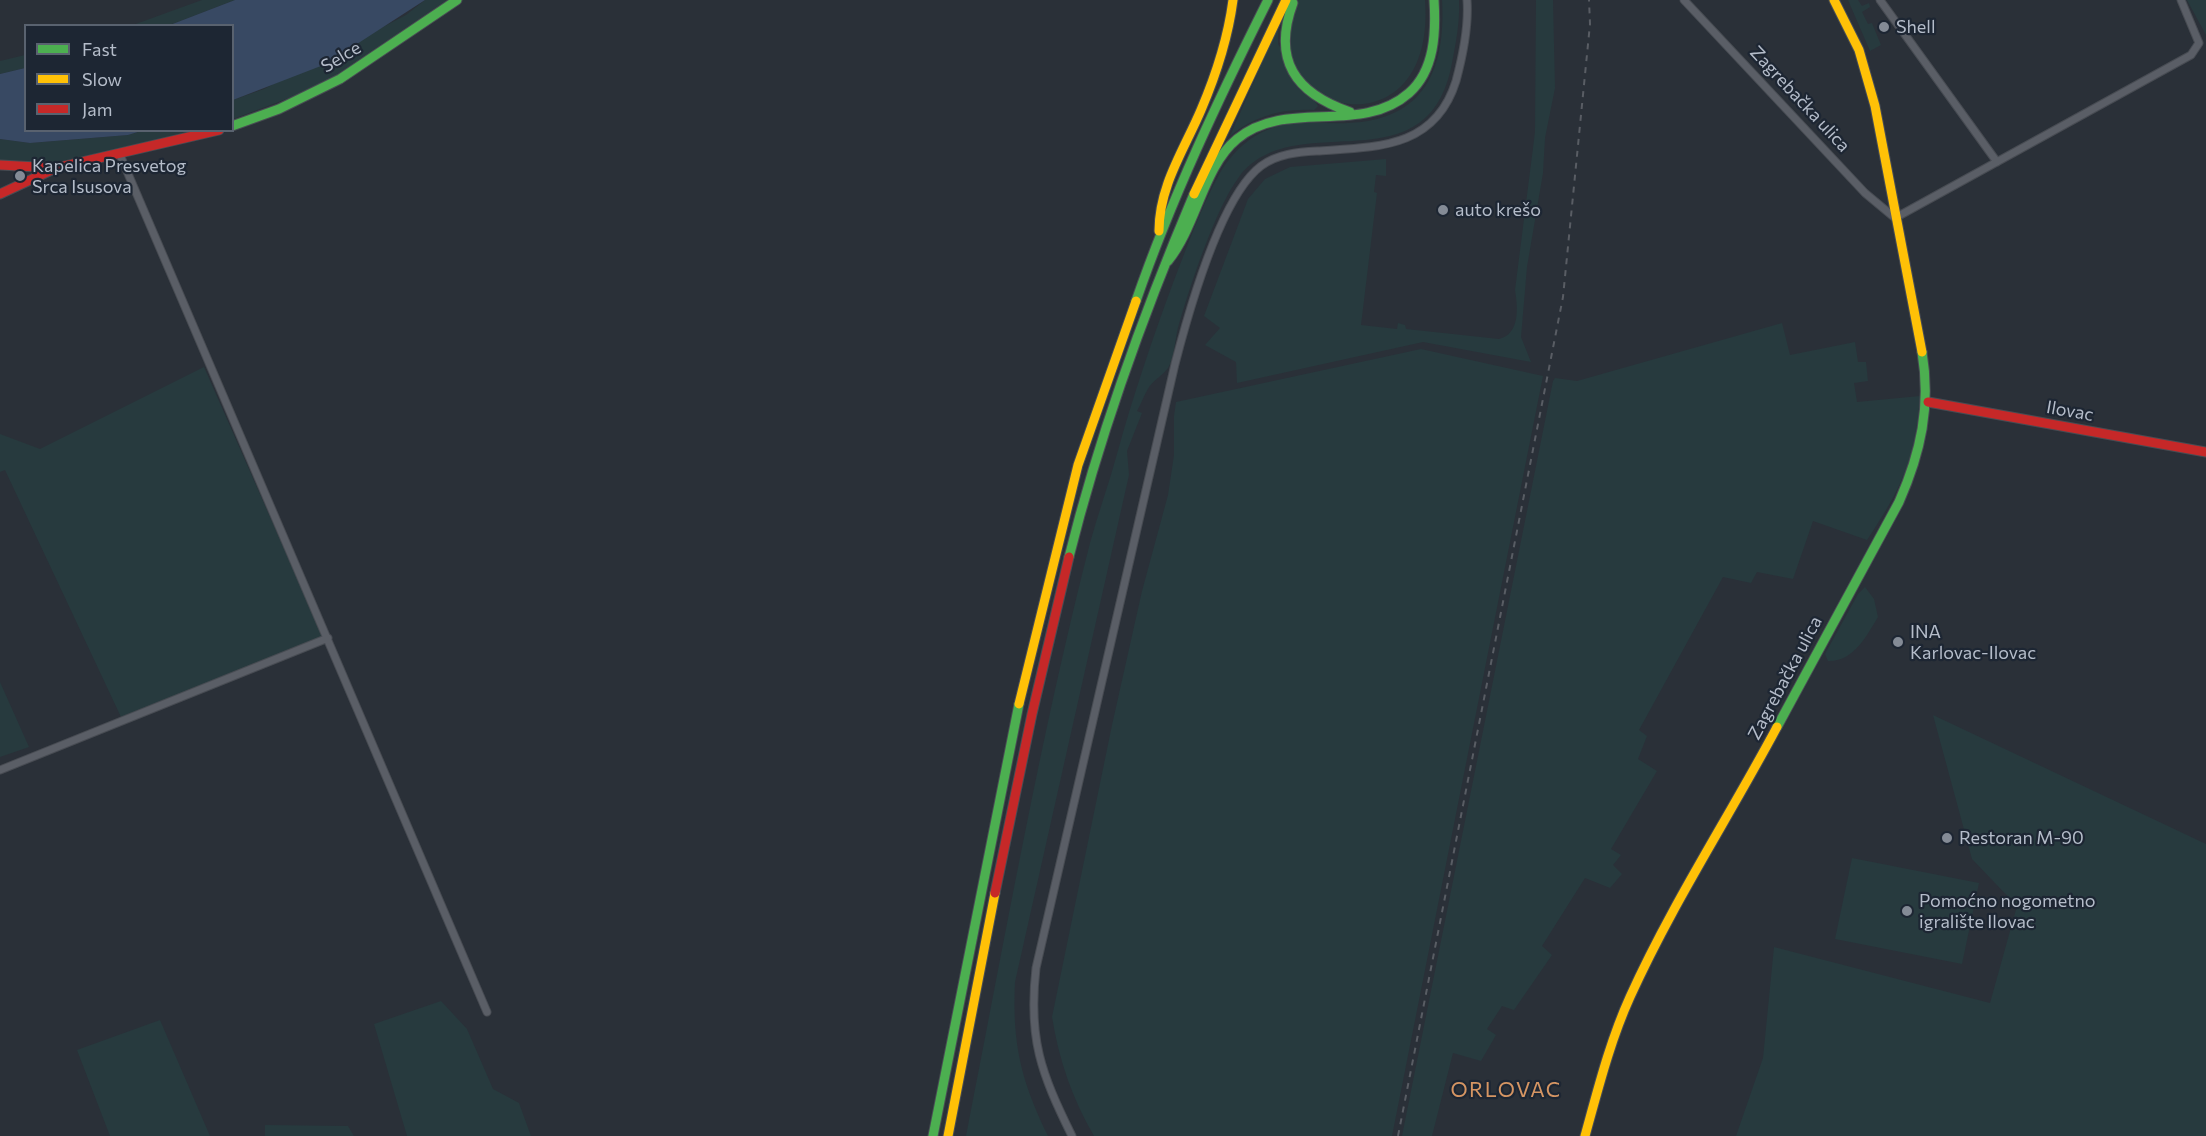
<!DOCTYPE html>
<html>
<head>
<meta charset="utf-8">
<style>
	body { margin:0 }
	#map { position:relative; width:2206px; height:1136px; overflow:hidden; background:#2a3038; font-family:Commissioner,sans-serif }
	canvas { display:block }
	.legend { position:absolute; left:24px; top:24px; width:210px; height:108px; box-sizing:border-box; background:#1d2633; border:2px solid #59626f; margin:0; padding:8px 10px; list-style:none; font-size:18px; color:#b4bcc9 }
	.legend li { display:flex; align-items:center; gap:12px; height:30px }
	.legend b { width:30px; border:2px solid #59626f }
</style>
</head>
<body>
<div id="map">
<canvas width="2206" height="1136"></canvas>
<ul class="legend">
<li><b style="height:8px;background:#4caf50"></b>Fast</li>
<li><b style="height:8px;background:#ffc107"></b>Slow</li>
<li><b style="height:8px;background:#c62828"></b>Jam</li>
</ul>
</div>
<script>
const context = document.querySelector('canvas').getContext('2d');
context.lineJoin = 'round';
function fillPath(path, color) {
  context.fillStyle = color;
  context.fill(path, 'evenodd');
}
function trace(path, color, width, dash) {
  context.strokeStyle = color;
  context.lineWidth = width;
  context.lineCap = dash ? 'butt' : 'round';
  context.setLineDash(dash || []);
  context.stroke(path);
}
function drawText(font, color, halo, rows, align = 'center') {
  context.font = font + ' Commissioner,sans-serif';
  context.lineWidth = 4.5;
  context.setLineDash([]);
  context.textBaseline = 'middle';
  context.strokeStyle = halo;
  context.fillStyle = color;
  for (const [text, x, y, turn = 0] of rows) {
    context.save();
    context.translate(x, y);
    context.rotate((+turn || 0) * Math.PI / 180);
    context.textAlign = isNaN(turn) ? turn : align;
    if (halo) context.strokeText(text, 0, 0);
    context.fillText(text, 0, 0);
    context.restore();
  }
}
const green = new Path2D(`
	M202,0h33l-65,25h-37z
	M425,0h22l-112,76 -46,22 -56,21v-19l31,-11 142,-74z
	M1298,0h127c12,163 -181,113 -127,0z
	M1442,0h17c1,22 -3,42 -7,63 -24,129 -157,40 -213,114 -23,30 -49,109 -60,147 -4,12 -4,33 -11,44 -5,7 -14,12 -19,19 -5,8 -8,17 -12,24l5,2 -15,38 2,24 -114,507c-3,61 6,99 33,154h-82c39,-198 74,-398 124,-593 8,-30 19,-59 27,-89 16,-58 35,-114 56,-171 14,-36 28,-76 47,-110 12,-21 32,-39 55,-46 23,-7 49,-3 73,-4 76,-3 98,-53 94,-123z
	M1536,0h17l2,88 -10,50 -2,35 -16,94 -6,70 10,25 -108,-20 -186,41 -1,-21 -31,-17 15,-17 -16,-12 44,-117 17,-20 25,-12 96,-8v17l-10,-1 -2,17 3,1 -16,132 36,4 1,-6 7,2 1,4 93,10c21,-5 19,-31 16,-49l20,-158z
	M1848,0h10l4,6 7,-3 1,4 -8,5 6,12 4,-1 9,22 -11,6z
	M2187,0h19v35z
	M1278,27v17l40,62 -4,4c-31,-2 -60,6 -84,26z
	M25,55v13l-25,6v-13z
	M141,131h56l-36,10 -105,21 -56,-2v-21l30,4 98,-8z
	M1782,323l8,32 65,-13 3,20h8l2,19 -14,2 3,19 63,-6c-4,63 -19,93 -53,144l-54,-19 -20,58 -36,-7 -6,11 -28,-6 -84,153 8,6 -9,23 19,12 -46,78 10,6 -8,10 9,9 -12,14 -25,-10 -43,68 10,9 -38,55 -12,-4 -15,23 9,6 -15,26 -28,-8 -21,83h-30l151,-755 2,-3 22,3z
	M1421,349l122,27 -151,760h-298c-22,-38 -35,-76 -42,-119l60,-292 30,-134 26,-96 6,-40v-39l2,-14z
	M204,367l119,270 -202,80 -116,-247 -5,2v-38l40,15z
	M1865,587l9,12 4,18c-11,18 -24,45 -50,44l-3,-7 33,-60z
	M0,682l29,65 -29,10z
	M1933,715l273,129v292h-470l27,-78 11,-111 216,56 27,-97 -45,-47z
	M1852,858l127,25 -17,81 -127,-25z
	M441,1001l26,28 26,60 26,14 12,33h-124l-33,-112z
	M160,1020l50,116h-100l-33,-86z
	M265,1125l83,1 6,10h-89z`);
const water = new Path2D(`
	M235,0h190l-99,64 -93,36 -1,-74 -62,-1z
	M25,68l1,62 115,1 -13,4 -98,8 -30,-4v-65z`);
const street = new Path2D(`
	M1684,0l181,193 30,25 296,-163 8,-12 -18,-43
	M1880,0l117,162
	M120,155l367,857
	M0,770l328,-132
	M1072,1136c-31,-63 -44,-97 -36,-168l139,-604c13,-50 45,-167 86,-198 16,-12 37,-14 56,-15 59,-4 118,-2 139,-70 7,-26 13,-54 11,-81`);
const fast = new Path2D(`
	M1293,3c-21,57 2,90 57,109
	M232,126l47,-17 61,-30 117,-79
	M1168,261c29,-36 35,-94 69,-122 50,-41 123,-3 172,-46 26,-23 27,-61 25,-93
	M1136,301c36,-104 83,-203 132,-301
	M1069,557c31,-124 75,-245 125,-363
	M1777,727l122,-225c22,-50 32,-96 23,-150
	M933,1136l86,-432`);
const slow = new Path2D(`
	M1834,0l25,50 16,56 47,246
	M1194,194l92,-194
	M1159,231c0,-45 25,-81 42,-121 15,-35 27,-72 32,-110
	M1019,704l59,-239 58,-164
	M948,1136l47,-243
	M1585,1136c13,-47 25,-95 45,-139 42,-93 99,-180 147,-270`);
const jam = new Path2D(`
	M0,165l56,3
	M0,194l56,-26 163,-38
	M1928,402l278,50
	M995,893l37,-179 37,-157`);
const rail = new Path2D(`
	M1398,1136l165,-839 27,-273 -1,-24`);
const markers = [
	[1884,27,6,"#848b96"],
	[20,176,6,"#848b96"],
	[1443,210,6,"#848b96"],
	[1898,642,6,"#848b96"],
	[1947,838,6,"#848b96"],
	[1907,911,6,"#848b96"]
];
const poiNames = [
	["Shell",1896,27],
	["Kapelica Presvetog",32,166],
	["Srca Isusova",32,187],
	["auto krešo",1455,210],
	["INA",1910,632],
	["Karlovac-Ilovac",1910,653],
	["Restoran M-90",1959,838],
	["Pomoćno nogometno",1919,901],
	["igralište Ilovac",1919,922]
];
const streetNames = [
	["Selce",341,57,-31],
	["Zagrebačka ulica",1800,99,47],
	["Ilovac",2070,411,10],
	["Zagrebačka ulica",1785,678,-62]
];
const quarterNames = [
	["ORLOVAC",1506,1090]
];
fillPath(green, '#273a3e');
fillPath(water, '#384963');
trace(street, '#484c53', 9);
trace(fast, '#484c53', 11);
trace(slow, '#484c53', 11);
trace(jam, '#484c53', 11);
trace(street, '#5a5e66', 7);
trace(fast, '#4caf50', 9);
trace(slow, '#ffc107', 9);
trace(jam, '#c62828', 9);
trace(rail, '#595d64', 2, [6, 6]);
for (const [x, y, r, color] of markers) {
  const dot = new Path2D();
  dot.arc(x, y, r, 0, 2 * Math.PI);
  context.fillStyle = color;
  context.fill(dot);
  trace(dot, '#1d2633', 2);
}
drawText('18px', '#b4bcc9', '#1d2633', poiNames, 'left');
drawText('18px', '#b4bcc9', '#1d2633', streetNames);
context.letterSpacing = '1.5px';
drawText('21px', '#d59563', '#1d2633', quarterNames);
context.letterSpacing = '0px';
</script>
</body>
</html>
